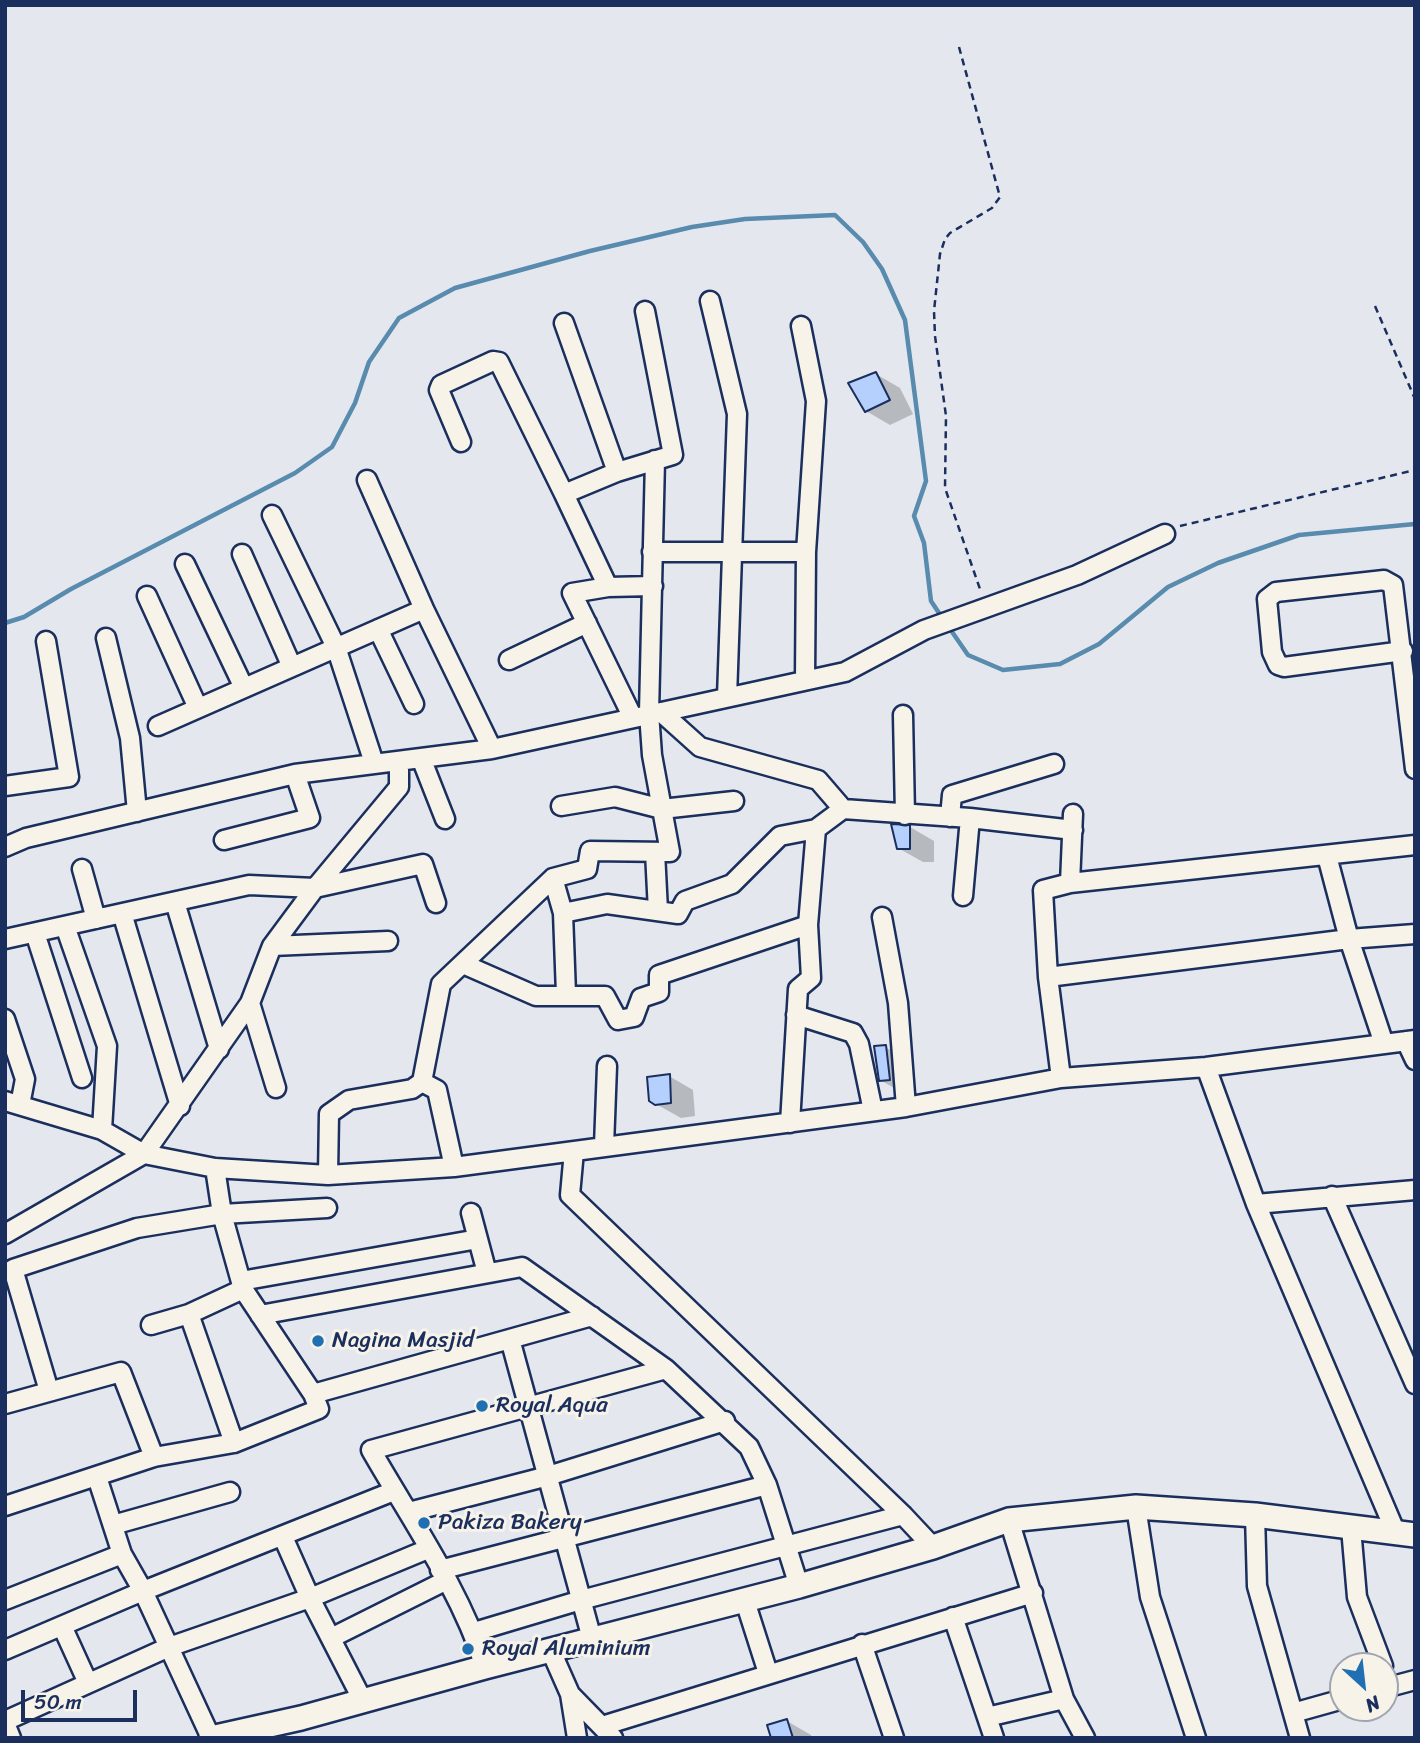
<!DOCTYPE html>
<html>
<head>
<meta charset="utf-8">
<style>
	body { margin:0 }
	#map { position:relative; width:1420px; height:1743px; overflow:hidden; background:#e4e8ee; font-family:Sriracha,sans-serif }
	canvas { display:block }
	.frame { position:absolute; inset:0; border:7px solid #1b2f5e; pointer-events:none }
	.north { position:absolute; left:1329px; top:1652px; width:70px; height:70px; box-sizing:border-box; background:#f7f3e8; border:2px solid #9fa5b1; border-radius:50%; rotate:153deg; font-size:19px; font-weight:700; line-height:28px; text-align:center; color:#1b2f5e }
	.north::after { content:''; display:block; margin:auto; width:24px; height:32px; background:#1f6fb2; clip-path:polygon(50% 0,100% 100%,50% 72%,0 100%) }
	.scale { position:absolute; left:21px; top:1690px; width:116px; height:32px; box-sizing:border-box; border:4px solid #1b2f5e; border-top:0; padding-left:9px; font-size:21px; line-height:24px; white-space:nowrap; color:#1b2f5e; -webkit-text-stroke:5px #f7f3e8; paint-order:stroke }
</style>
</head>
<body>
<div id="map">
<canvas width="1420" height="1743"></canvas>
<div class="frame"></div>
<div class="north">N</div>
<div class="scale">50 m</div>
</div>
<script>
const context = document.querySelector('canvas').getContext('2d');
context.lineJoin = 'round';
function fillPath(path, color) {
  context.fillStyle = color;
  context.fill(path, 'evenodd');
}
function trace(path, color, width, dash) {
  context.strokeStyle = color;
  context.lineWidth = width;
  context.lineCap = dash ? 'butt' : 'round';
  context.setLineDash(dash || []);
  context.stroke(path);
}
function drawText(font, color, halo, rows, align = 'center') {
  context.font = font + ' Sriracha,sans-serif';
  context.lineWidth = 6;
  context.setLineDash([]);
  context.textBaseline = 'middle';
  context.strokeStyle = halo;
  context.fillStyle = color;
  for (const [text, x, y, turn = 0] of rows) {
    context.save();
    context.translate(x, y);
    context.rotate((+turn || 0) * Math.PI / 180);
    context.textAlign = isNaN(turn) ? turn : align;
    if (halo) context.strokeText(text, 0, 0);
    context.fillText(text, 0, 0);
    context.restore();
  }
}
const shadow = new Path2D(`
	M876,374l24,14 13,26 -23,11 -24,-14z
	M910,827l24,14v21h-11l-25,-14z
	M885,1047l25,14 -5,33 -25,-14z
	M669,1076l24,14 2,26 -14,2 -25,-14z
	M787,1721l24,14 1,3h-40z`);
const stream = new Path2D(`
	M5,623l19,-6 47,-28 224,-116 37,-26 23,-44 14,-41 30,-44 56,-30 135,-37 102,-24 53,-8 90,-4 28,27 19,27 23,51 21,161 -12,35 10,27 7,58 12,18
	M948,626l20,29 35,15 57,-6 39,-20 69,-57 50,-24 81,-28 116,-11`);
const building = new Path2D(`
	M876,372l14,28 -25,12 -17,-29z
	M891,824l19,1v24h-13z
	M886,1045l4,35 -11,1 -5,-35z
	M670,1074l1,29 -16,2 -6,-4 -2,-24z
	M787,1719l6,19h-22l-4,-13z`);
const path = new Path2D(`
	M959,47l41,150 -8,11 -42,25 -5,6 -5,15 -6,57 1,25 11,80 -1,72 36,104
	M1375,306l40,93
	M1180,526l235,-56`);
const minor = new Path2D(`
	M710,301l27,113 -10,283
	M564,323l53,149
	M801,326l15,75 -10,151 -1,127
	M461,442l-22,-52 2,-5 52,-24 6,1 65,132
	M367,480l57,129 68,140
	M272,515l64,132 38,116
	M652,552h154
	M242,554l50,113
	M185,564l59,124
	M608,587l-44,-93 53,-22 56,-17 -28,-144
	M147,596l51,112
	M378,629l36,75
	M106,638l24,100 7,74
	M1403,651l-119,16 -6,-2 -6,-13 -5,-53 9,-7 108,-12 9,5 22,184
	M509,660l78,-37
	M661,712l39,35 118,33 25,29 127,9 103,12
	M903,715l2,100
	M633,718l-61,-125 36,-6 45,-1
	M158,726l266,-117
	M421,758l24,61
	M5,786l64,-9 -23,-136
	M561,806l54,-9 47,12 72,-8
	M950,817l2,-22 102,-31
	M224,840l86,-22 -15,-44
	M5,847l21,-9 269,-64 197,-25 353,-77 79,-42 153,-55 88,-41
	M655,852l3,59
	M1327,856l22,83 35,105
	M82,869l14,50
	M553,878l10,35 3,81
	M1070,883l3,-69
	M963,896l7,-78
	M175,902l44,147
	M122,913l58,193
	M563,913l44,-9 71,10 7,-13 47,-17 48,-48 36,-7
	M882,917l16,86 8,104
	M65,926l42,120 -5,84
	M35,933l47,145
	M5,939l244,-54 66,3 108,-24 13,39
	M272,946l116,-5
	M463,964l73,32h69l13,24 16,-3 7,-19 18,-6v-17l149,-50
	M1048,977l301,-38 66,-5
	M250,1003l26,85
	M796,1015l57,18 6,11 14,67
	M5,1019l20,60 -5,26
	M1406,1041l9,19
	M1206,1067l50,137 140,329
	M1061,1078l-13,-101 -5,-87 27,-7 345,-38
	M422,1082l15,8 17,77
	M5,1101l97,29 42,24 71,14 113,7 126,-8 452,-60 155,-29 145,-11 209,-27
	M790,1123l8,-134 13,-11 -3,-53 8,-96 27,-20
	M604,1146l3,-80
	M574,1151l-4,44 333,320 30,32
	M215,1168l7,46 21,75 70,105
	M328,1175l1,-61 20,-14 63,-11 10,-7 19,-98 112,-106 34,-9 3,-18 80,1 -18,-97 -3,-42 6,-253
	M1332,1196l83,188
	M1256,1204l159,-14
	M471,1213l16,60
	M5,1234l139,-80 106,-151 22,-57 43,-58 84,-101v-26
	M241,1281l237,-42
	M189,1314l45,129
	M260,1315l262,-48 144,102 83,78 18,38 32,101
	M151,1325l38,-11 54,-25
	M510,1339l82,300
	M49,1391l-36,-122 124,-41 85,-14 105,-6
	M5,1404l116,-32 33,85
	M97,1477l25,77 21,37 68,147
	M5,1506l149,-49 80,-14 85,-34 -6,-15 279,-78
	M1136,1507l14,90 46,141
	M409,1512l139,-36 177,-55
	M1255,1515l2,71 43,152
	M1009,1520l55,179 21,39
	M113,1525l117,-33
	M1351,1528l6,69 26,69
	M283,1537l27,61 53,103
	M440,1570l327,-85
	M5,1600l117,-46
	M745,1601l23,72
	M953,1617l41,121
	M62,1626l26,57
	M474,1632l107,-32 322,-85
	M331,1638l114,-57
	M862,1644l32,94
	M5,1650l138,-59 251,-100
	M551,1651l19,43 7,44
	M485,1667c-25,-78 -74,-147 -114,-217l295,-81
	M1385,1688l30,-8
	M570,1694l43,44
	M1293,1713l50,-14
	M987,1717l77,-18
	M5,1721l164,-74 141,-49 118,-49
	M5,1723l6,15
	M602,1726l431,-133`);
const major = new Path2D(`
	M211,1738l90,-20 184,-51 314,-81 134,-39 76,-27 127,-13 119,8 160,20`);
const markers = [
	[318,1341,7,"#1f6fb2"],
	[482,1406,7,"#1f6fb2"],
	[424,1523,7,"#1f6fb2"],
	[468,1649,7,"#1f6fb2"]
];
const poiNames = [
	["Nagina Masjid",332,1341],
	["Royal Aqua",496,1406],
	["Pakiza Bakery",438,1523],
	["Royal Aluminium",482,1649]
];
fillPath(shadow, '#0003');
trace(stream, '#588bad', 4.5);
fillPath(building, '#b6d0fd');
trace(building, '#1b2f5e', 2);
trace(minor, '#1b2f5e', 23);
trace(major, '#1b2f5e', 28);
trace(path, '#1b2f5e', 2.5, [7, 5]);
trace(minor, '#f7f3e8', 18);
trace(major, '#f7f3e8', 23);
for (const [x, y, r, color] of markers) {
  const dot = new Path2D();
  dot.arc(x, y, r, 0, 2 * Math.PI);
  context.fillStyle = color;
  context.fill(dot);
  trace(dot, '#f7f3e8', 2.5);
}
drawText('23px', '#1b2f5e', '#f7f3e8', poiNames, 'left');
</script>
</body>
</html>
